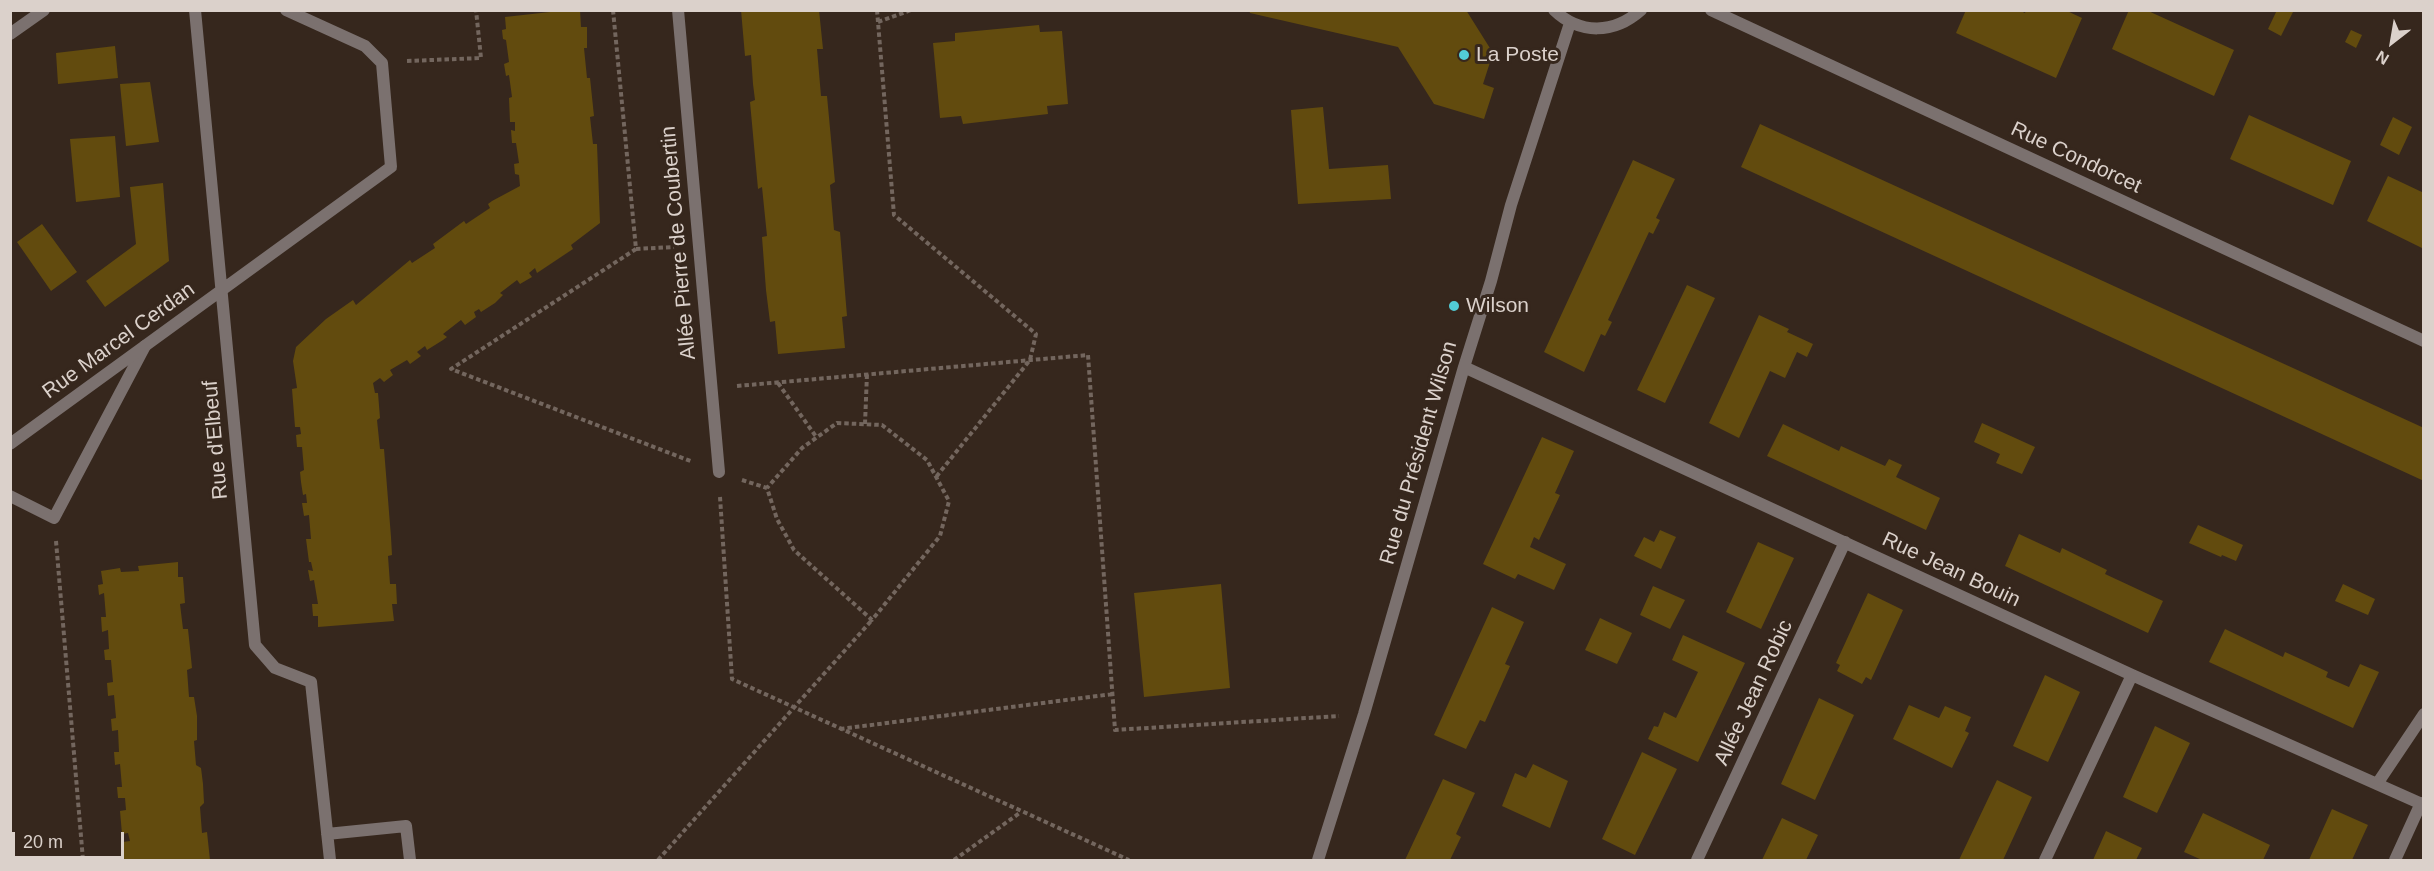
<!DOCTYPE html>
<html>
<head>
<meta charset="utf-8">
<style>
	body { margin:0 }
	#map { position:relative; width:2434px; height:871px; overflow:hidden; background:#36271d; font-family:Arial,sans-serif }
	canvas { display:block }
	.frame { position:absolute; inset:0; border:12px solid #dbd1cb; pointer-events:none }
	.north { position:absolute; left:2362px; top:12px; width:60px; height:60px; -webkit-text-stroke:4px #36271d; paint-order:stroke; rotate:211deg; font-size:16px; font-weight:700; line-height:24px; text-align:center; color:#dbd1cb }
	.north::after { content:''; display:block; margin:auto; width:21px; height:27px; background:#dbd1cb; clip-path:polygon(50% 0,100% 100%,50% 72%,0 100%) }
	.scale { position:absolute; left:12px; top:832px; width:112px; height:27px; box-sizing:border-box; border:3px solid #dbd1cb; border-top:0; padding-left:8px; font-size:18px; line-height:21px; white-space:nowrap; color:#dbd1cb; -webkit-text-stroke:4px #36271d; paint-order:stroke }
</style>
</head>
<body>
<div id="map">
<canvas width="2434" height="871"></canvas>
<div class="frame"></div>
<div class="north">N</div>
<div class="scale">20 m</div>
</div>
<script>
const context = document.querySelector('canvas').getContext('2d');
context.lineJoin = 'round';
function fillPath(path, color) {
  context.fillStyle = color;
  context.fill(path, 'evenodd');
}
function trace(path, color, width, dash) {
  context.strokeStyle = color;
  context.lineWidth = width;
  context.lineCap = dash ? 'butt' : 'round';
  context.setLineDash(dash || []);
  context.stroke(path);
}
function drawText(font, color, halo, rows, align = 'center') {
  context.font = font + ' Arial,sans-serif';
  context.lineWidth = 6;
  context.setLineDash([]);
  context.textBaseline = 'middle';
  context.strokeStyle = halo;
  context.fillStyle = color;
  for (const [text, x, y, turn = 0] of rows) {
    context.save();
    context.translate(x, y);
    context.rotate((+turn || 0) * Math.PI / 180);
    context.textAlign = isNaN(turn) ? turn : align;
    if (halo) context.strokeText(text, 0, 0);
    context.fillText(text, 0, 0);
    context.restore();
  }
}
const building = new Path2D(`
	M568,10h12l1,17h6v21h-3l3,30h3l4,38 -4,1 3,27h4l3,79 -29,22 2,4 -36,24 -2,-5 -6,5 3,4 -12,7 -3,-4 -17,13 3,2 -8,8 -14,9 -2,-3 -5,3 2,5 -11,8 -4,-5 -18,14 4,3 -4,3 -16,10 -2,-4 -8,6 4,4 -11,8 -3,-4 -17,10 3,5 -9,7 -4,-4 -7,5 2,10h3l2,25 -3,2 3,29h4l7,88 1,18 -4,1 2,28h6l1,20h-5l2,17 -76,6v-11h-5l-1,-12h6l-4,-24 -4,1 -2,-11 5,1 -2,-9h-2l-3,-23h5l-2,-24 -5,1 -2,-13h5l-1,-9 -3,1 -2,-13 -1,-10 4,-2 -2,-23h-5l-1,-12 5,-1 -1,-7h-5l-3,-38 5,-1 -4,-27 3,-14 30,-28 27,-19 3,5 54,-45 2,3 23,-15 -2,-4 31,-23 2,3 24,-16 -2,-4 4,-3 28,-15 -1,-11 -4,-1 -1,-10 5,-1 -3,-20h-4l-1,-13 4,1v-9h-5l-1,-24 3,-1 -3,-22 -3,1 -2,-12 5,-2 -3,-22 -3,-1 -1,-9 4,-1 -1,-12z
	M741,10h78l4,39h-6l4,47h6l8,86 -5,3 4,45 6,2 7,84 -5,1 3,31 -67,6 -3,-33 -5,1 -4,-32 -4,-53 5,-1 -5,-49 -4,2 -8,-87 5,-2 -2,-16 -2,-29 -6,1z
	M1249,10h217l27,43 -10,31 11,4 -10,31 -50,-15 -36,-57 -148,-34z
	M1966,10h52l7,3 1,-3h39l17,8 -26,60 -100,-45z
	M2129,10h17l88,40 -20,46 -102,-47z
	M2277,10h17l-13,26 -13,-7z
	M1039,25l1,7 22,-1 6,73 -21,2 1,8 -85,10 -2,-8 -21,2 -7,-75 22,-2v-8z
	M2351,30l11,5 -6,13 -11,-6z
	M115,46l3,32 -60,6 -2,-31z
	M150,82l9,60 -33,4 -6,-62z
	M1323,107l6,62 59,-4 3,34 -93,5 -7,-94z
	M2249,115l102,46 -18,44 -103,-46z
	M2393,117l19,10 -13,28 -19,-10z
	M1760,124l664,304v53l-683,-314z
	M115,136l5,61 -44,5 -6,-63z
	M1633,160l42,19 -19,39 4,2 -7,14 -4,-2 -41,88 4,2 -7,14 -4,-2 -17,38 -40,-20z
	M2388,176l36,17v56l-57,-28z
	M163,183l6,78 -64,46 -19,-26 50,-37 -6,-57z
	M42,224l35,48 -26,19 -34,-49z
	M1687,285l28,13 -50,105 -28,-13z
	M1759,315l30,14 -2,3 26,12 -6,13 -10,-5 -12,26 -15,-7 -31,67 -30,-15z
	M1982,423l53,24 -13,27 -26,-11 4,-9 -26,-12z
	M1783,424l56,27 2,-5 44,20 4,-7 13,6 -6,12 44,21 -14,32 -159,-74z
	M1542,437l32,14 -19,42 5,2 -21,45 -5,-3 -4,10 36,17 -12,26 -36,-16 -3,5 -32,-15z
	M2198,525l45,20 -7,16 -14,-6 -1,2 -32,-14z
	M1660,530l16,7 -15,32 -27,-13 10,-19 10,5z
	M2019,534l41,19 2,-5 45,22 -2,4 58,27 -15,32 -143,-67z
	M1758,542l36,16 -33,71 -35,-17z
	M178,562v15h5l2,26 -5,1 3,25h5l2,19 2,20 -5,2 2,27h5l3,19v24l-3,1 2,24 5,3 2,16 1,19 -4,4 2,26 5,-1 3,28h-86l-1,-18 7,-1 -2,-8 -6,1 -2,-23 6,-1 -1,-12h-7l-1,-11h5l-2,-23 -5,1 -1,-13h5l-1,-22 -6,1 -1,-12 5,-1 -2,-23 -6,1 -1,-13 6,-1 -2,-22h-6l-1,-10 5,-1 -1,-19 -6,2 -1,-15h5l-2,-24 -5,2 -1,-10 5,-1 -2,-13 19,-3 1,4 18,-1 -1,-5z
	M1221,584l9,104 -86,9 -10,-104z
	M2343,584l32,15 -7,16 -33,-14z
	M1653,586l32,14 -15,29 -30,-14z
	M1868,593l35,17 -32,70 -5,-3 -4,7 -25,-13 3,-6 -4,-2z
	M1492,607l32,15 -19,42 5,2 -25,56 -5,-2 -14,29 -32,-14z
	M1600,618l32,15 -15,31 -32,-14z
	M2225,629l58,28 2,-5 22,10 21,10 -2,5 23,10 11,-23 19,8 -26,56 -144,-66z
	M1683,635l62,28 -47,99 -50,-23 6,-13 4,1 6,-15 12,6 22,-46 -26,-12z
	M2045,675l35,17 -32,70 -35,-16z
	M1819,698l35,17 -39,85 -34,-16z
	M1909,705l30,13 6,-12 26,11 -6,14 4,2 -17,35 -59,-29z
	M2155,726l35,17 -33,70 -34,-16z
	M1642,752l35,17 -42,86 -33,-16z
	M1533,764l35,17 -18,47 -48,-22 13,-33 11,5z
	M1443,779l32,14 -19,41 5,3 -11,23h-45z
	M1997,780l35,17 -29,63h-44z
	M2332,809l36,16 -16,35h-43z
	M2203,813l67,32 -7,15h-61l-18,-8z
	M1782,818l36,17 -12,25h-44z
	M2106,831l36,17 -6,12h-43z`);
const path = new Path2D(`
	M613,10l23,239 -185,120 242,93
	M877,10l17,205 142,119 -6,26 -94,117
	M878,22l33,-12
	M407,61l74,-3 -5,-48
	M636,249l38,-2
	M778,383l39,55
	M737,386l351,-31 27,375 224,-14
	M865,424l2,-50
	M742,480l25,8 10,31 17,31 78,70 68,-84 9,-35 -22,-41 -45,-35 -45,-2 -35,25 -35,40
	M720,497l12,182 397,181
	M56,541l27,319
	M840,729l273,-35
	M658,860l214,-240
	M954,860l67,-48`);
const service = new Path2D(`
	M10,496l44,22 91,-172`);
const pedestrian = new Path2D(`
	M678,10l41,462`);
const minor = new Path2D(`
	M195,10l60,635 20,23 36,14 19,178
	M1554,10c26,25 60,24 87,0
	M1711,10l713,331
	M10,34l34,-24
	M1464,367l668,308 292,130
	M10,444l381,-277 -9,-104 -17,-17 -79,-36
	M2377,784l47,-70
	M327,834l79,-8 4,34
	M1318,860l46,-146 100,-347 27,-86 20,-76 59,-182
	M1697,860l148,-318
	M2045,860l87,-185
	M2395,860l26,-57`);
const markers = [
	[1464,55,6,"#52ccd6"],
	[1454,306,6,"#52ccd6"]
];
const poiNames = [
	["La Poste",1476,55],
	["Wilson",1466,306]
];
const streetNames = [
	["Rue Condorcet",2076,158,25],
	["Allée Pierre de Coubertin",679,243,-95],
	["Rue Marcel Cerdan",119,341,-36],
	["Rue d'Elbeuf",216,440,-95],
	["Rue du Président Wilson",1419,453,-74],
	["Rue Jean Bouin",1951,570,25],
	["Allée Jean Robic",1754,693,-65]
];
fillPath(building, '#624b0e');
trace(path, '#73665e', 4, [4.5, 3]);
trace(service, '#7b716f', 12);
trace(pedestrian, '#7b716f', 12);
trace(minor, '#7b716f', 12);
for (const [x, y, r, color] of markers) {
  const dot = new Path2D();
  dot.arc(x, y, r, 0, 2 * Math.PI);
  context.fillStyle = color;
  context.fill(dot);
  trace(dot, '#36271d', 2);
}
drawText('21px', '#dbd1cb', '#36271d', poiNames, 'left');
drawText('21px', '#dbd1cb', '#36271d', streetNames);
</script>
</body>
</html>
